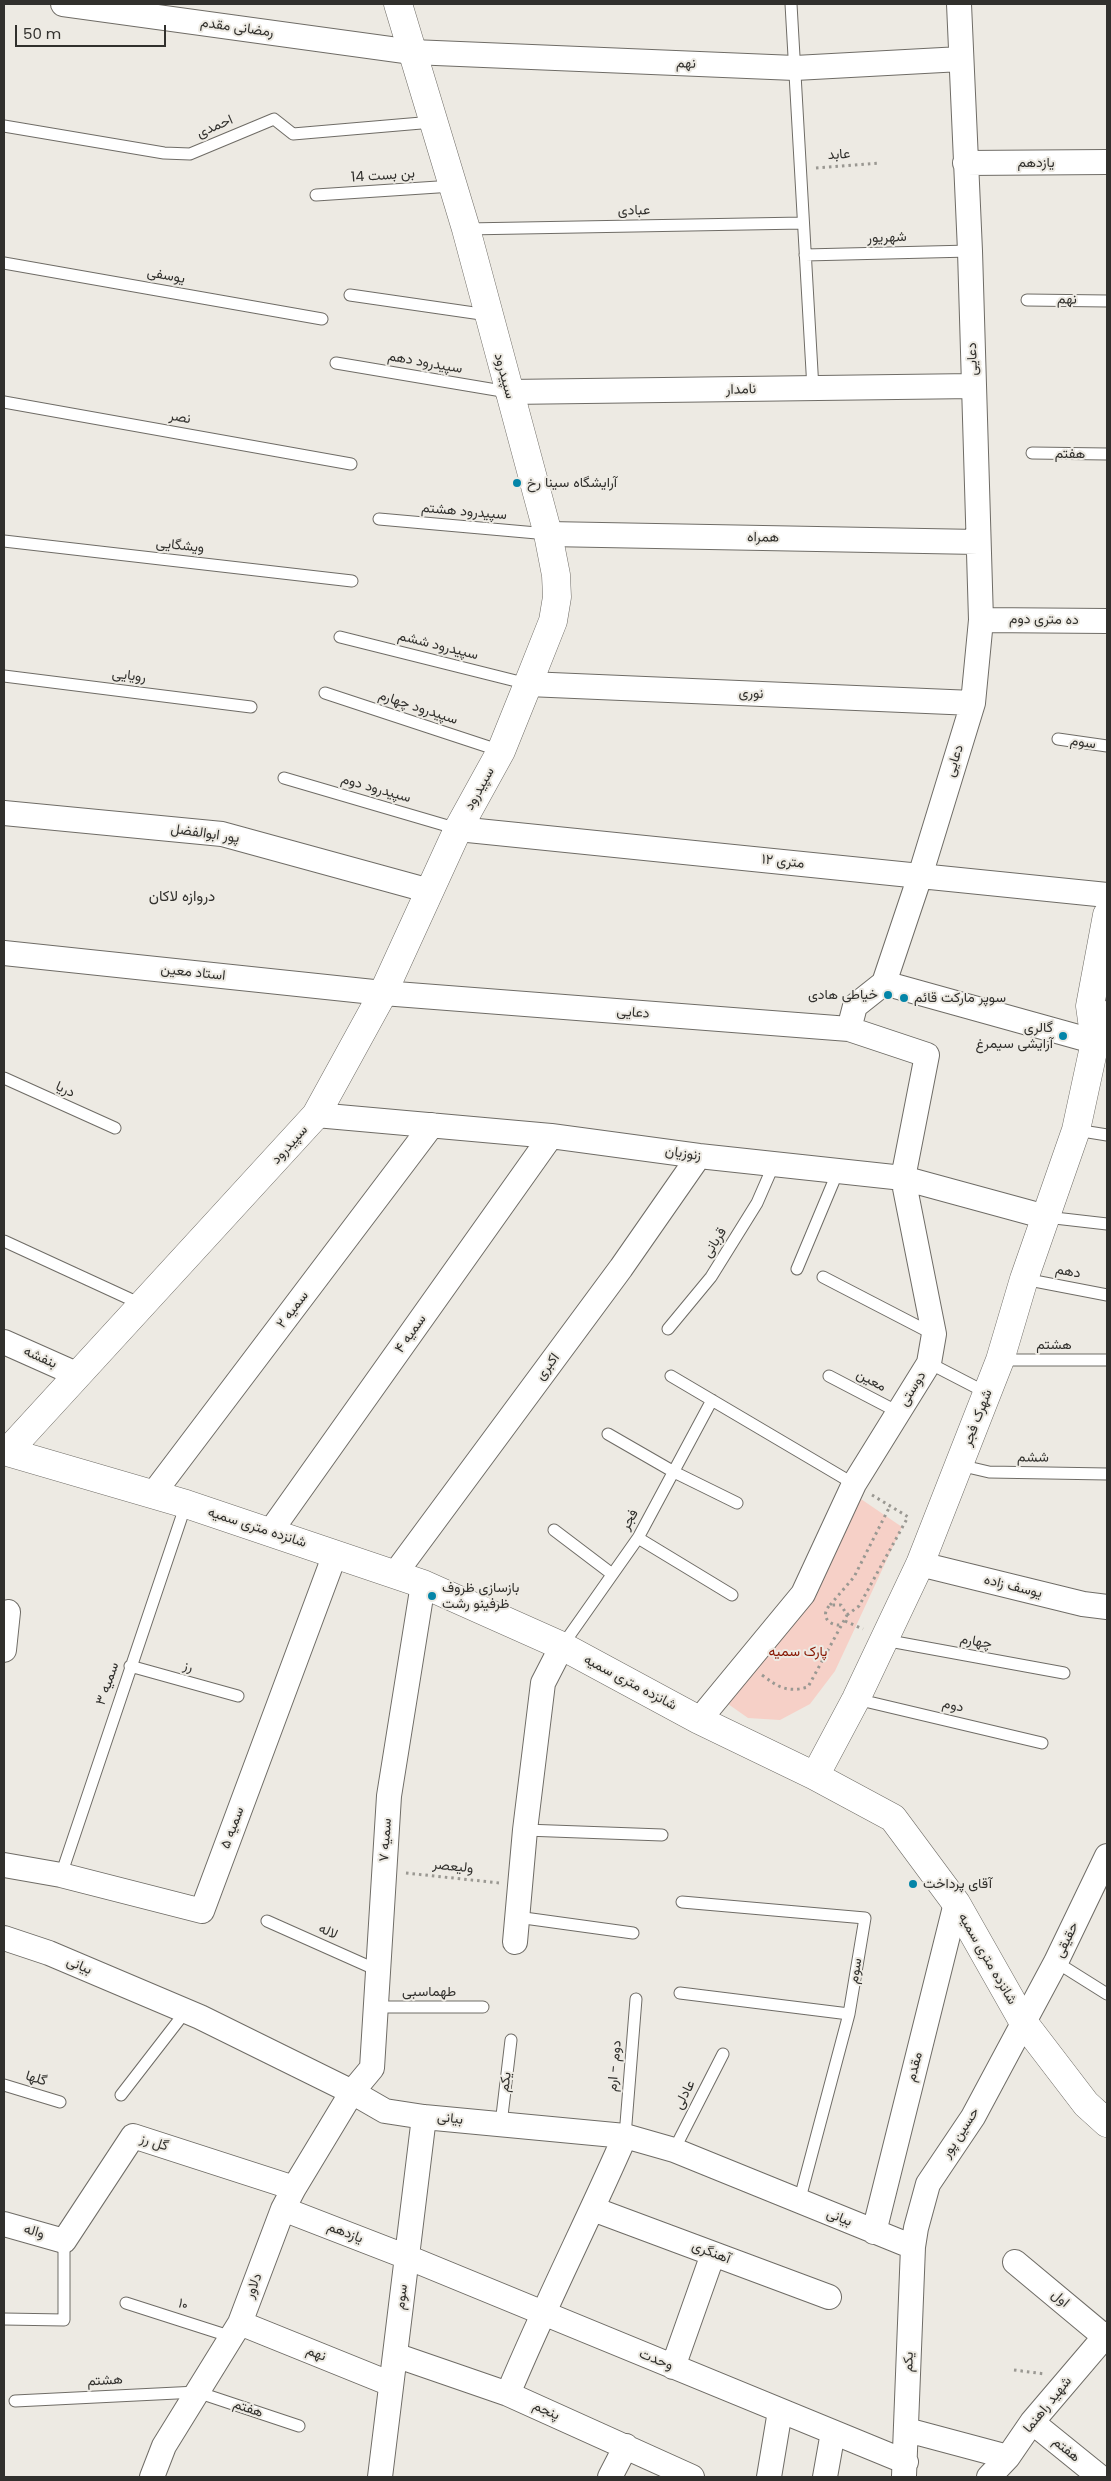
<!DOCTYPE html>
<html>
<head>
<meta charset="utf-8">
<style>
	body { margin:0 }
	#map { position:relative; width:1111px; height:2481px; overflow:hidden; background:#edeae3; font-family:Poppins,sans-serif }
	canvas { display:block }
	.frame { position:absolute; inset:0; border:5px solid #31302d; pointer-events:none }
	.scale { position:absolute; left:15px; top:25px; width:151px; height:22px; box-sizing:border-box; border:2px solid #31302d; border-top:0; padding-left:6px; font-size:15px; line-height:18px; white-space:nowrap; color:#31302d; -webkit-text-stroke:4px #edeae3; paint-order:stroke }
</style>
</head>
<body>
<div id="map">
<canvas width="1111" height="2481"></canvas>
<div class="frame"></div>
<div class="scale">50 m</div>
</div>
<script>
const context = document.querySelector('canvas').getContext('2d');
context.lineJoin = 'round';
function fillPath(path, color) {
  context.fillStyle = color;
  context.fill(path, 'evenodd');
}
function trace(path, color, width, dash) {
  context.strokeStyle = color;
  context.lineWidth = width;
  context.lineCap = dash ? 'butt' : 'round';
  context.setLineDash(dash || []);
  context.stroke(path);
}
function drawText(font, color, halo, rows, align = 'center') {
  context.font = font + ' Poppins,Vazirmatn,sans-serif';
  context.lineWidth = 4;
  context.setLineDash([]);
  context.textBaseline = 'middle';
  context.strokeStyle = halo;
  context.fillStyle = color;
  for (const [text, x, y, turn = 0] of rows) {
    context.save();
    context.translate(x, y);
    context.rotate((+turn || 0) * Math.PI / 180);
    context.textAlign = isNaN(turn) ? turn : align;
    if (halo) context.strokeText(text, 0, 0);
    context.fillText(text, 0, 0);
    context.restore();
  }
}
const green = new Path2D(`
	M855,1495l47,32 -67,144 -25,33 -30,16 -32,-2 -27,-19z`);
const path = new Path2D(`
	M816,168l64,-5
	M872,1495l38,23
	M830,1605l24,-28 36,-71
	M847,1615l12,-9 49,-89
	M845,1621l18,8
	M762,1675c16,12 25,18 46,12l39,-72 -6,-10h-11c-10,10 -2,21 11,20
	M406,1873l94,10
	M1014,2370l31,4`);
const lane = new Path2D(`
	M791,4l22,385
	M4,126l160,27 26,1 84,-35 19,15 140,-12
	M316,195l137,-9
	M466,229l337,-6
	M805,255l165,-4
	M4,263l318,56
	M350,295l138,20
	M1027,300l80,1
	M336,363l172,29
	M4,402l347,62
	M1032,453l75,1
	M379,519l169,15
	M4,541l348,40
	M340,637l188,47
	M4,676l247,31
	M325,693l176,58
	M1058,739l49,7
	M284,778l174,51
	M4,1078l111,50
	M1076,1130l31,5
	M1046,1217l61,7
	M4,1241l139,64
	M797,1269l41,-98
	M823,1277l110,57
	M1024,1279l83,16
	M668,1329l43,-52 46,-74 17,-39
	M1000,1360h107
	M929,1363l58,30
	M671,1376l183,108
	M829,1376l69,36
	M608,1434l66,38 63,31
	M959,1465l30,7 118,2
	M554,1530l58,44
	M638,1538l94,57
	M884,1640l180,33
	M562,1646l76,-108 74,-138
	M130,1666l108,30
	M856,1699l186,44
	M525,1830l137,5
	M61,1875l125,-371
	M682,1902l183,16 -16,96 -50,188
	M517,1917l116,16
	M267,1921l110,49
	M1056,1962l51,32
	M680,1993l169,21
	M375,2007h108
	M4,2085l56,17
	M121,2095l65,-84
	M501,2124l10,-84
	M625,2136l11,-137
	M674,2150l49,-96
	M126,2303l106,34
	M4,2319l60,1v-79
	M15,2401l182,-9 102,34`);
const street = new Path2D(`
	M63,4l349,48 383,16 166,-9
	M965,163l142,-1
	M508,392l466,-6
	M548,534l430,8
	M981,620l126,1
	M528,684l445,19
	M4,813l218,21 208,57
	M458,829l649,66
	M4,953l379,40 466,36 6,-23 29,-23 36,-107 53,-173 8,-83 -11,-369 -11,-247
	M884,983l223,62
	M316,1115l235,21 148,20 204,22 143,39
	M4,1342l72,32
	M153,1494l279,-369
	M270,1532l281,-396
	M920,1564l163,40 24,3
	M394,1575l227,-307 78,-112
	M4,1650l4,-38
	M699,1720l104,-126 51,-110 75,-121 5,-29 -31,-156 24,-123 -78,-26
	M4,1865l57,10 141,36 133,-357
	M4,1938l45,15 151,64 152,75 33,19 39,6 201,19 49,14 239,97
	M515,1942l10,-112 18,-147 19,-37
	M283,2209l124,48 499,205
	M593,2209l236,88
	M4,2224l60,17 69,-105 161,52
	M874,2232l82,-329
	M1015,2262l90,75
	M240,2323l151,61
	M395,2355l113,39 184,83
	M673,2367l40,-113
	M508,2394c36,-87 79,-171 117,-258
	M1032,2422l68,55
	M907,2430l101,27
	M904,2476l9,-229 3,-19 12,-44 45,-67 83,-155 51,-106
	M152,2477l12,-31 76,-123 43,-114 11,-21 58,-96 20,-24 17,-272 34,-212
	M380,2477l44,-360
	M610,2477l16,-31
	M769,2477l11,-66
	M825,2477l8,-45
	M989,2477l19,-20 24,-35 75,-88`);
const secondary = new Path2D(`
	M1095,1042l-5,-36 17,-91
	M4,1451l182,53 237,80 139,62 137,74 116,56 78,42 63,85 68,120 62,81 21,19
	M7,1452l309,-337 67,-122 75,-164 43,-78 27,-67 25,-63 4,-24 -1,-22 -8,-41 -82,-305 -68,-225
	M815,1776l41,-77 64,-135 80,-204 24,-81 52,-149 19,-88 12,-27`);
const markers = [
	[517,483,5,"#0485a8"],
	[888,995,5,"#0485a8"],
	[904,998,5,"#0485a8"],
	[1063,1036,5,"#0485a8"],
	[432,1596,5,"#0485a8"],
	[913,1884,5,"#0485a8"]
];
const streetNames = [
	["رمضانی مقدم",237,28,8],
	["نهم",686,64,2],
	["احمدی",215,127,-23],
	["عابد",839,155,-4],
	["یازدهم",1036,163],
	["بن بست 14",383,176,-4],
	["عبادی",634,211,-1],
	["شهریور",887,238,-2],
	["یوسفی",166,276,10],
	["نهم",1067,300,1],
	["دعایی",973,359,-92],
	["سپیدرود دهم",425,363,10],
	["سپیدرود",504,376,75],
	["نامدار",741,390,-1],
	["نصر",180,418,10],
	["هفتم",1070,454],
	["سپیدرود هشتم",464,512,5],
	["همراه",763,538,1],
	["ویشگایی",180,546,6],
	["ده متری دوم",1044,620,1],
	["سپیدرود ششم",438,646,14],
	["رویایی",129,676,7],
	["نوری",751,694,3],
	["سپیدرود چهارم",418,708,18],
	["سوم",1083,743,9],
	["دعایی",955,761,-73],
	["سپیدرود دوم",376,789,16],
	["سپیدرود",480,789,-61],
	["پور ابوالفضل",205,834,8],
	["۱۲ متری",783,862,6],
	["استاد معین",193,973,6],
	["دعایی",633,1013,4],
	["دریا",65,1090,24],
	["سپیدرود",290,1145,-48],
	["زنوزیان",683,1154,8],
	["قربانی",715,1243,-58],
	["دهم",1068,1272,11],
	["سمیه ۲",293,1310,-53],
	["سمیه ۴",411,1334,-55],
	["هشتم",1054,1345],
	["بنفشه",40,1358,24],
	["اکبری",548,1367,-53],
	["معین",871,1381,28],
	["دوستی",913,1389,-58],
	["شهرک فجر",978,1418,-69],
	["ششم",1033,1458,1],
	["فجر",630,1520,-61],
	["شانزده متری سمیه",257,1528,18],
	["یوسف زاده",1013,1587,14],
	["چهارم",976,1642,10],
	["رز",188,1667,16],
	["شانزده متری سمیه",630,1683,28],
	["سمیه ۳",108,1684,-71],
	["دوم",953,1706,13],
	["سمیه ۵",233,1828,-70],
	["سمیه ۷",386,1840,-86],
	["ولیعصر",453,1867,6],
	["لاله",328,1932,24],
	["حقیقی",1067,1940,-64],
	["شانزده متری سمیه",987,1959,60],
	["بیانی",79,1966,23],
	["سوم",856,1971,-81],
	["طهماسبی",429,1992],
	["دوم - ارم",615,2066,-85],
	["مقدم",915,2067,-76],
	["گلها",36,2079,17],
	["یکم",506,2082,-83],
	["عادلی",685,2095,-63],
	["بیانی",450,2119,6],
	["حسین پور",961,2133,-57],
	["گل رز",154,2143,18],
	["بیانی",839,2218,22],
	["واله",34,2232,16],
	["یازدهم",345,2233,21],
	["آهنگری",711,2253,21],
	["دلاور",254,2286,-69],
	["سوم",402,2297,-83],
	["اول",1060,2299,40],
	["۱۰",183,2305,18],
	["نهم",316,2354,22],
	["وحدت",656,2360,22],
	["یکم",909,2362,-88],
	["هشتم",105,2381,-3],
	["شهید راهنما",1048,2405,-51],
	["هفتم",248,2409,19],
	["پنجم",546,2411,24],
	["هفتم",1066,2450,39]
];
const poiNames = [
	["آرایشگاه سینا رخ",527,483],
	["خیاطی هادی",878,995,"right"],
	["سوپر مارکت قائم",914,998],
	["گالری",1053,1028,"right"],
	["آرایشی سیمرغ",1053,1044,"right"],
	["بازسازی ظروف",442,1588],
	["ظرفینو رشت",442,1604],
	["آقای پرداخت",923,1884]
];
const parkNames = [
	["پارک سمیه",798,1652]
];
const neighbourhoodNames = [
	["دروازه لاکان",182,897]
];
fillPath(green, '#f6d0c7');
trace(lane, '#6f6c66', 13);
trace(street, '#6f6c66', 26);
trace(secondary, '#6f6c66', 29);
trace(path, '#9a9892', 3, [2.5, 4]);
trace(lane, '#fff', 11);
trace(street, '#fff', 24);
trace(secondary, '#fff', 28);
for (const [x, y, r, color] of markers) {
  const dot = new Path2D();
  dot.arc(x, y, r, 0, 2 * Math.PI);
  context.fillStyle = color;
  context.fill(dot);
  trace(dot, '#edeae3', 2);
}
drawText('14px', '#31302d', '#edeae3', streetNames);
drawText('14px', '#31302d', '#edeae3', poiNames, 'left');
drawText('14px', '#861500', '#edeae3', parkNames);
drawText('15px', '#31302d', '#edeae3', neighbourhoodNames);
</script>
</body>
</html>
